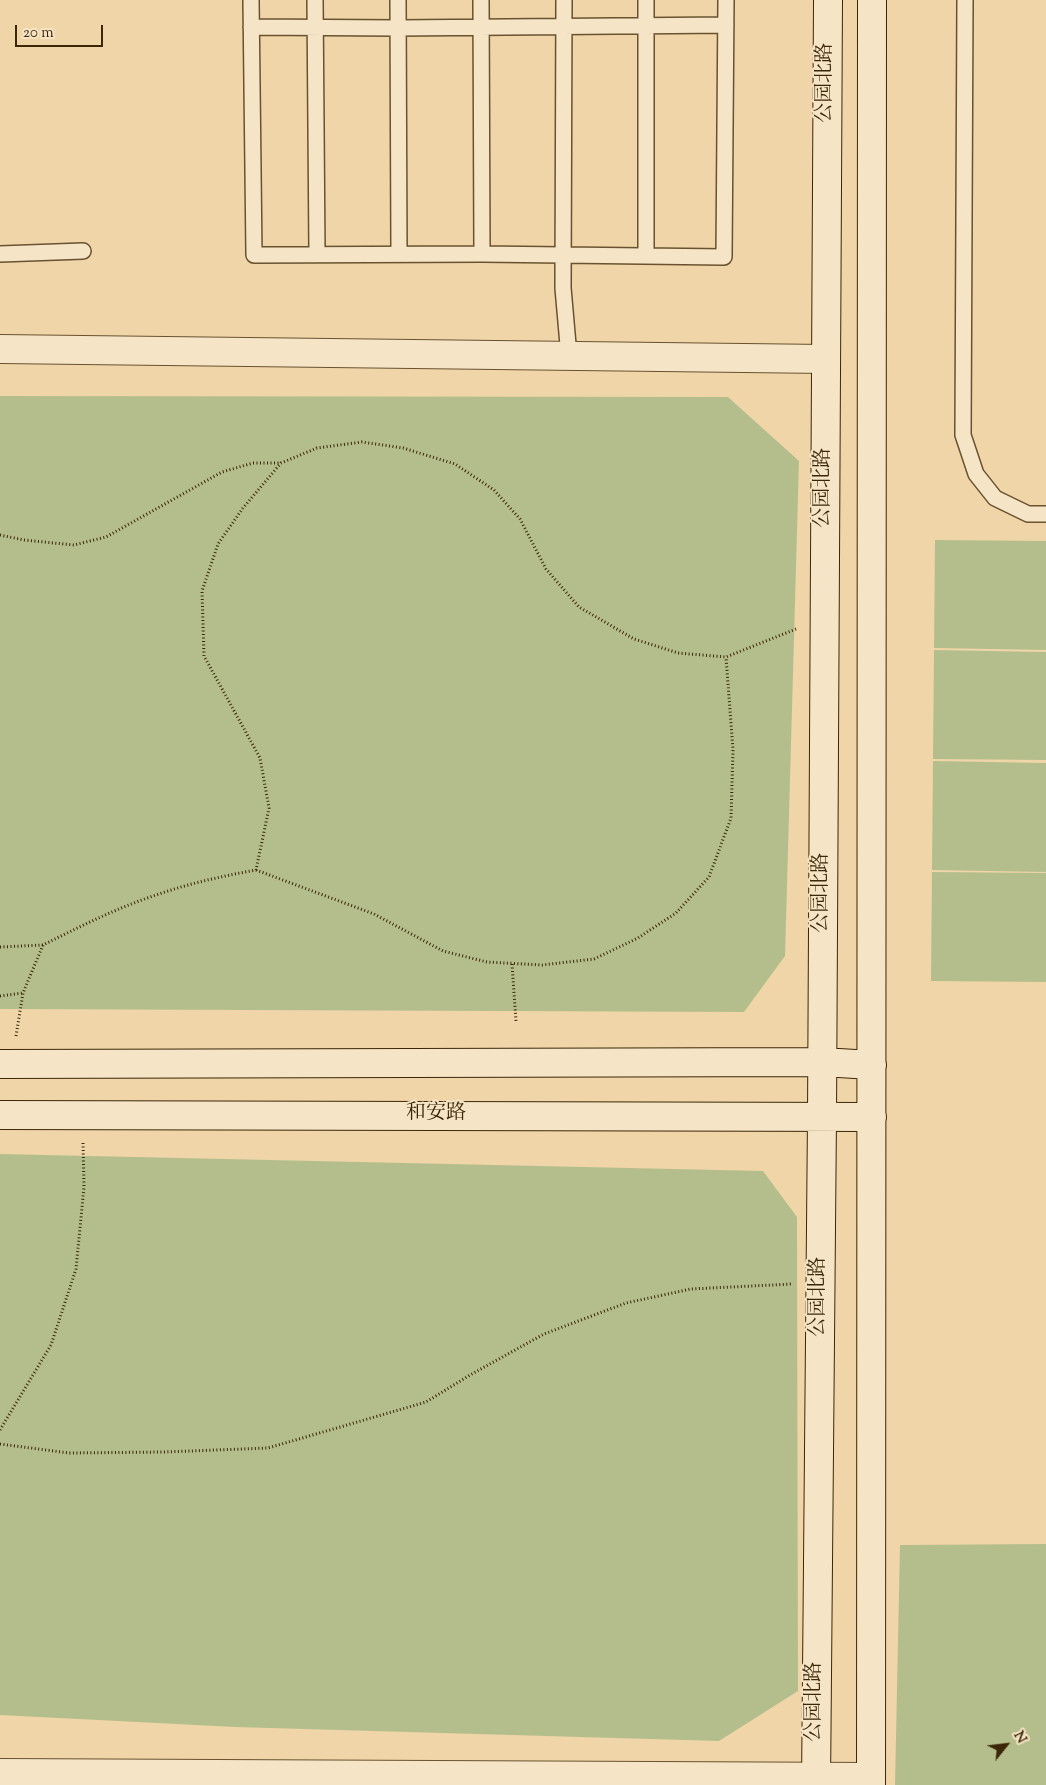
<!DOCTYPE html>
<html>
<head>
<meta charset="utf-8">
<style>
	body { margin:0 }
	#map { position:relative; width:1046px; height:1785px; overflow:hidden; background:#f0d5a8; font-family:"Sorts Mill Goudy",serif }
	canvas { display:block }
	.north { position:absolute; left:981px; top:1720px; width:50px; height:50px; -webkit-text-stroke:4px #f5e4c6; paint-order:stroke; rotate:61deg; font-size:14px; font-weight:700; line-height:20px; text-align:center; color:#3b2707 }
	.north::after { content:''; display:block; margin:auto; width:18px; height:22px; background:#3b2707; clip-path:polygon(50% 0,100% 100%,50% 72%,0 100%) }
	.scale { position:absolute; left:15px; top:25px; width:88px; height:22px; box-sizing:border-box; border:2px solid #3b2707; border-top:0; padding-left:6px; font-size:15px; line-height:18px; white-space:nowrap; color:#3b2707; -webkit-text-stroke:4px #f5e4c6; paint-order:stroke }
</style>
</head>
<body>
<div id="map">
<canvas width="1046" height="1785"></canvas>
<div class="north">N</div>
<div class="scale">20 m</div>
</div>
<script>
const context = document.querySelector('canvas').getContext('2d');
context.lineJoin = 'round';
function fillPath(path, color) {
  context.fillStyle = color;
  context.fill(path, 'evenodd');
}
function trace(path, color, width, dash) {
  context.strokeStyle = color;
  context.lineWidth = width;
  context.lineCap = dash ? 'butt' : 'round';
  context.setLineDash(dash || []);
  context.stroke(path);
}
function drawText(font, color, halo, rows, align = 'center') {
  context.font = font + ' "Sorts Mill Goudy","Noto Serif SC",serif';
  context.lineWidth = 4;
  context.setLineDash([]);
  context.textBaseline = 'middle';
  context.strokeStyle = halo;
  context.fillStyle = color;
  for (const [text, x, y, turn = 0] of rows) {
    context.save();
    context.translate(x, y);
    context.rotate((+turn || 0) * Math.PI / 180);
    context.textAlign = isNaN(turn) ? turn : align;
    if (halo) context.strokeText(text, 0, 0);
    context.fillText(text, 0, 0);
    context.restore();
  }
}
const green = new Path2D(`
	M0,396l728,1 71,64 -14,495 -41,56 -744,-3z
	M935,540l111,1v109l-112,-2z
	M934,650l112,2v108l-113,-1z
	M933,761l113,2v109l-114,-2z
	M932,872l114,1v109l-115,-1z
	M0,1154l763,17 34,46 1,474 -79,50 -484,-14 -235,-12z
	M1046,1544v241h-151l5,-240z`);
const path = new Path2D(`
	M0,535l24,5 50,5 32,-8 116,-65 31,-9h27
	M256,870l118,44 69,37 44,11 55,3 52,-6 44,-21 38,-25 33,-36 22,-59 2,-68 -7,-93
	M0,947l43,-2
	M512,964l4,57
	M0,996l23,-3
	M16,1036l7,-43 20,-48c38,-19 76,-38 116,-51 32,-11 64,-18 97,-24l13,-62 -9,-50 -56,-102 -2,-65 16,-47 25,-36 38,-45 36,-15 45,-6 41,6 52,16 39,26 26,29 26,50 33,38 55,32 44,14 48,4 70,-28
	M0,1430l51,-85 25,-76 8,-82 -1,-45
	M0,1444l69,9 95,-1 104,-4 158,-46 44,-27 74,-41 82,-31 65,-14 101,-5`);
const service = new Path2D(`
	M251,0l3,255 228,-1 242,3 2,-257
	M315,0l2,254
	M398,0l1,254
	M481,0l1,254
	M564,0l-1,288 6,68
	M965,0l-2,435 13,39 19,24 33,16h18
	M251,27l147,1 328,-3
	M0,254l83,-3
	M646,256v-256`);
const tertiary = new Path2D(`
	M0,349l826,10
	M0,1773l871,4`);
const secondary = new Path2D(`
	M0,1064l822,-2 50,3
	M0,1115l872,2
	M816,1785l6,-669 6,-1116
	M871,1785l1,-1785`);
const streetNames = [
	["公园北路",827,83,-90],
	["公园北路",825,488,-90],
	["公园北路",823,893,-90],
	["和安路",436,1115],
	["公园北路",820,1297,-90],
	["公园北路",816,1702,-90]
];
fillPath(green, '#b4be8c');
trace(service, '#68522f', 18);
trace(tertiary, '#68522f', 30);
trace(secondary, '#3b2707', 30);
trace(path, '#3b2707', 3, [1, 2.5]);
trace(service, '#f5e4c6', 15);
trace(tertiary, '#f5e4c6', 28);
trace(secondary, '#f5e4c6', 28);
drawText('20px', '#3b2707', '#f5e4c6', streetNames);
</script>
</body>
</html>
